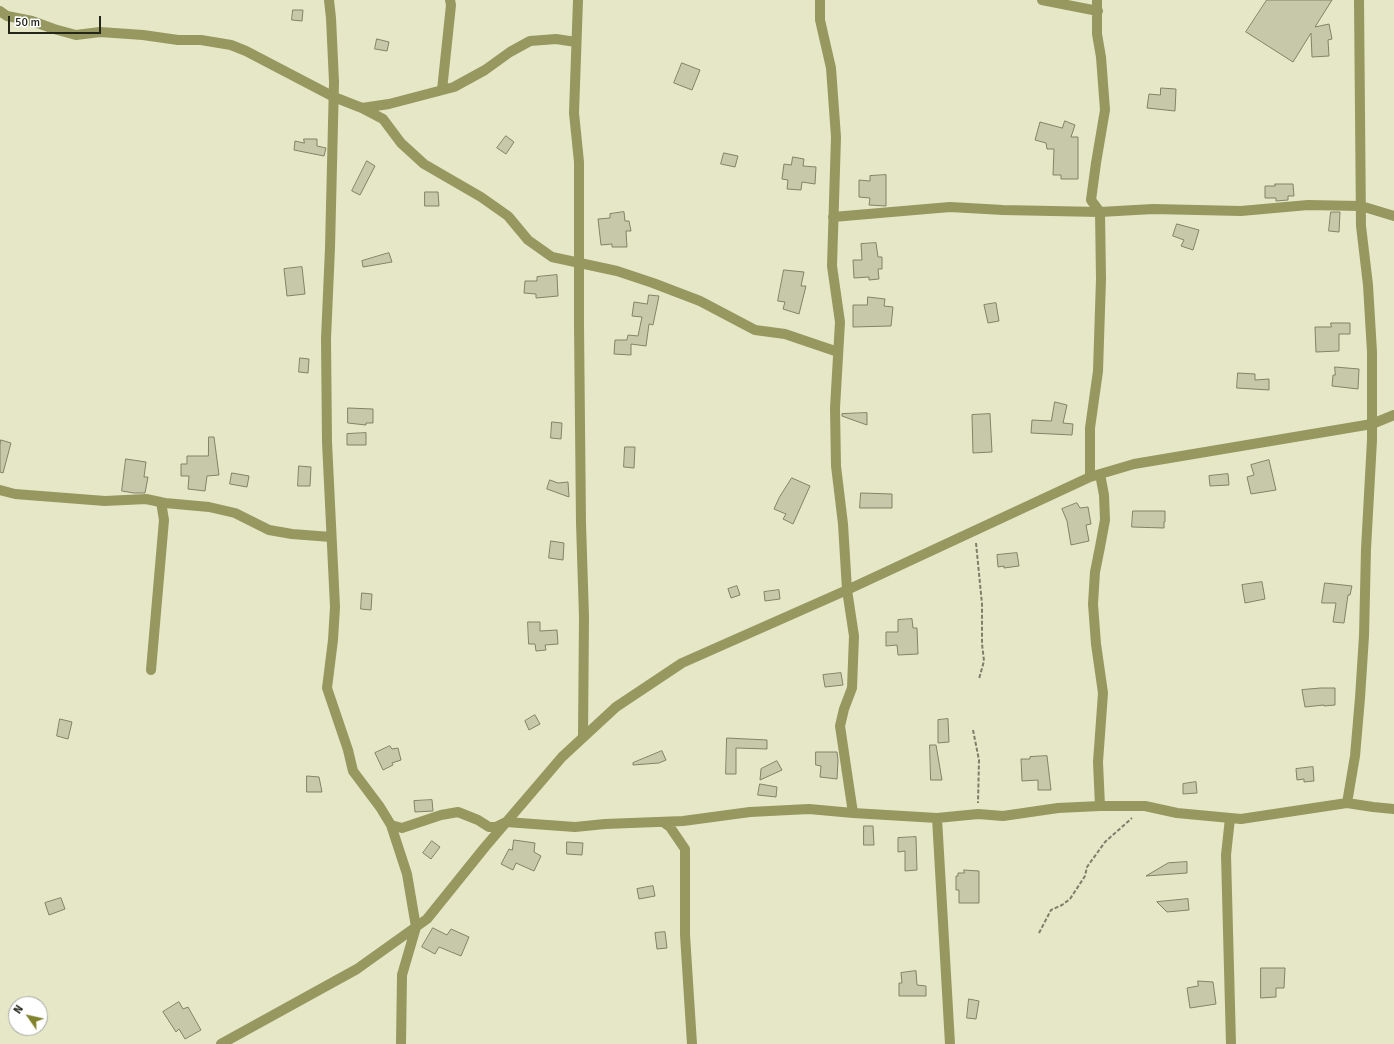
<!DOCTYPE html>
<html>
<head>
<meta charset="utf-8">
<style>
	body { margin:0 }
	#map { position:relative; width:1394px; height:1044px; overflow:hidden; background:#e5e7c7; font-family:Signika,sans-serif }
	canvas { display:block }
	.north { position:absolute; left:8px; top:996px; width:40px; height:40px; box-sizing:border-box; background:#fff; border:1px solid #a7a8a3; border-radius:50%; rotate:304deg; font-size:11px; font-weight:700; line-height:16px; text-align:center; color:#242519 }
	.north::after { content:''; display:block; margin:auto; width:14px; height:18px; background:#81832c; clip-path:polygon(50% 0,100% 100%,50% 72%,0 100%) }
	.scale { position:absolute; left:8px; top:16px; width:93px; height:18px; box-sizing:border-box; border:2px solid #242519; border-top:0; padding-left:5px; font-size:12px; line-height:14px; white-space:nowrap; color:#242519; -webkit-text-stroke:3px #fff; paint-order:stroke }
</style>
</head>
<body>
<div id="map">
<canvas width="1394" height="1044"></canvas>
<div class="north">N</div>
<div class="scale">50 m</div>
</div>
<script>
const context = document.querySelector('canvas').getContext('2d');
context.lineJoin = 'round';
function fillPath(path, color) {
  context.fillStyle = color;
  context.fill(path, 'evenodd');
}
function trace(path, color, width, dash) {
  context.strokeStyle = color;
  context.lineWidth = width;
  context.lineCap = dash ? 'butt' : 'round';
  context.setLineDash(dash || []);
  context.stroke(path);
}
const building = new Path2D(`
	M1267,0h65l-17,27 14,-3 3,15 -4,1 1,16 -17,1 -1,-24 -18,29 -47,-30z
	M293,10h10l-1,11 -10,-1z
	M377,39l12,3 -2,9 -12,-2z
	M682,63l18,7 -8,20 -18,-7z
	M1161,88l15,1 -1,22 -28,-3 2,-14 11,1z
	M1065,121l10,4 -4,12h7v42h-17v-4h-8l1,-26h-7l-1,-6 -11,-3 5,-18 22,6z
	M506,136l8,6 -8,12 -9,-6z
	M304,139h13v7l9,2 -2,8 -30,-6 1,-9 9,2z
	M724,153l14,3 -3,11 -14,-3z
	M793,157l11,2 -1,7 13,1 -1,17 -13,-2 -1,8 -14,-1 1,-9 -6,-1 2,-15 7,1z
	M367,161l8,5 -15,29 -8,-4z
	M886,175v31l-17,-1 1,-7 -11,-1v-17l11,1v-5z
	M1275,184h18l1,12h-6v4l-12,1v-3h-11v-12h10z
	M425,192h13l1,14h-14z
	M624,212l1,9h4l2,10h-5l1,16h-15v-3l-11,1 -3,-26 12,-1v-4z
	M1331,212h9l-1,20 -10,-1z
	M1177,224l22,6 -6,20 -12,-4 3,-6 -11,-4z
	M876,243l2,14h4v12h-4l1,10 -10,1v-3l-15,1 -1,-18h9l-1,-16z
	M389,253l3,9 -29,5 -1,-6z
	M302,267l3,27 -18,2 -3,-27z
	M784,270l20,2 -3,14h5l-7,28 -16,-5 2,-7 -7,-1z
	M557,275l1,21 -22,2v-4l-12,-1 1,-12h12v-4z
	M649,295l10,1 -6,29 -4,-1 -3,22 -15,-2v11l-17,-1 1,-14h12l1,-5 10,1 4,-19 -10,-1 2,-14 13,2z
	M868,297l17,2 -1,7 9,1 -2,19 -38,1v-22h14z
	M996,303l3,18 -11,2 -4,-18z
	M1331,323h19v11h-11v17l-23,1 -1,-25h16z
	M300,358l9,1 -1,14 -9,-1z
	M1335,367l24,2 -1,20 -26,-3 1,-11h2z
	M1238,373l17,1v6l14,-1v11l-32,-2z
	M1055,402l12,3 -4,18 10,1 -1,11 -41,-2 1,-13 19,1z
	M348,408l25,1v14h-7v2l-18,-2z
	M867,413v12l-25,-9v-2z
	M990,414l2,38 -19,1 -1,-38z
	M552,422l10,1 -1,16 -10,-1z
	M366,433v12h-19v-11z
	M209,437h5l5,38 -12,1 -2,15 -17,-2 1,-13h-8v-12h6v-8h21z
	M1,440l10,3 -8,30 -3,-1v-26z
	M625,447h10l-1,21 -10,-1z
	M126,459l20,3 -2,15h4l-3,16h-11l-12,-2z
	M1269,460l7,30 -25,4 -4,-17 7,-2 -3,-10z
	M299,466l12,1 -1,19h-12z
	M232,473l17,3 -2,11 -17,-3z
	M1228,474l1,11 -19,1 -1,-10z
	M792,478l18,8 -17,38 -10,-5 3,-5 -12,-5 5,-11z
	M550,480l8,3 10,-1 1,15 -22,-8z
	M861,493l31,1v14h-32z
	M1077,503l3,5 8,-1 3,17 -5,1 3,16 -18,4 -4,-24 -5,-12z
	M1133,511h32v11h-1v6l-32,-1z
	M551,541l13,2 -1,17 -14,-2z
	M1017,553l2,13 -15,2v-2l-6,1 -1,-12z
	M1262,582l3,17 -20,4 -3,-18z
	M1325,583l27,3 -2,9h-2l-4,28 -11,-1 3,-19h-14z
	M737,586l3,9 -9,3 -3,-9z
	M779,590l1,9 -15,2 -1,-9z
	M362,593l10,1 -1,16 -10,-1z
	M912,619l1,9h4l1,26 -20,1 -1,-10 -11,1v-14h12v-12z
	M528,622h12v9l17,-1 1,14 -13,1 1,5 -10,1 -1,-7h-6z
	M841,673l2,12 -18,2 -2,-12z
	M1321,688h14v17l-11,1v-1l-19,2 -3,-17z
	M535,715l5,9 -11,6 -4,-9z
	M60,719l12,3 -4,17 -11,-3z
	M948,719l1,23 -11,1v-23z
	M727,738l40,2v9l-31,-1v26h-10z
	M930,745h6l6,35h-11z
	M390,746l2,3 6,-1 3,12 -9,3 1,2 -10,5 -8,-17z
	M662,751l4,9 -7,3 -26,2v-2z
	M816,752h21l1,8 -1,19 -17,-2 1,-11 -5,-1z
	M1047,756l4,34h-13v-10l-16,1 -1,-22h9v-2z
	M777,761l5,9 -22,10 1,-11z
	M1313,767l1,14 -10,1v-3l-7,1 -1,-11z
	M307,776l12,1 3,15h-15z
	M1196,782l1,11 -14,1v-10z
	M760,784l17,3 -1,10 -18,-2z
	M432,800l1,11 -18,1 -1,-11z
	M864,826h9l1,19h-10z
	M916,837l1,33 -12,1v-20l-7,1v-14z
	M514,840l21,3 -1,9 7,4 -7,15 -18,-8 -3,7 -12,-6 8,-15 3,1z
	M432,841l8,6 -9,12 -8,-6z
	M567,842l16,1 -1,12 -15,-1z
	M1187,862v11l-41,3 22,-13z
	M964,870l15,1v32h-20v-13h-3v-14h2v-3h6z
	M653,886l2,10 -16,3 -2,-10z
	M61,898l4,11 -16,6 -4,-12z
	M1188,899l1,11 -22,2 -10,-10z
	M433,928l14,7 4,-6 18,8 -8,19 -22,-9 -4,7 -13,-7z
	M665,932l2,16 -10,1 -2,-16z
	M1261,968h24l-1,20h-8v9l-15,1z
	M916,971l1,14 9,1v10h-27v-13h3l-1,-10z
	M1198,981l15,1 3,22 -26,4 -3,-20 11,-2z
	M969,999l10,2 -3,18 -9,-1z
	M179,1002l4,7 5,-2 13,23 -16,9 -6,-10 -3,3 -13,-20z`);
const path = new Path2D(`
	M976,543l6,61v40l2,17 -5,18
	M973,730l6,30 -1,43
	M1039,933l12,-23 11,-5 8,-6 15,-23 2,-9 18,-25 27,-24`);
const minor = new Path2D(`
	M329,0l2,18 3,64 -4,166 -4,91 1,103 8,165 -2,33 -6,48 21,62 5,21 27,36 11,18 11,3 39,-13 17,-3 20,8 11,7h7l10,-5 69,5 30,-3 78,-3 67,-9 59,-3 44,4
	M578,0l-4,113 5,49v164l2,197 3,94 -1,120
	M820,0v20l11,48 5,69 -4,129 8,56 -5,86 1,58 7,58 4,66 7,46 -2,52 -8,21 -4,17 13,87 84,5 13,226
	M1042,0l56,11
	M0,11l7,5 25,5 22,8 22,6 24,-3 43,3 35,5h23l30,5 15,6 88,46 28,11 21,11 18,24 23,21 57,33 27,19 20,24 24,17 65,14 36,12 47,18 55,29 30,4 53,18
	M442,90l9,-85 -1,-5
	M362,108l27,-4 65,-17 31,-17 25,-18 20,-11 26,-2 20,3
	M833,217l117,-10 53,3 97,2 53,-3 88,2 67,-6 53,1 33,10
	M1090,477v-49l8,-57 3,-92 -1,-67 -9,-12 5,-37 9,-53 -4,-53 -4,-23v-34
	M0,490l15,4 90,7 41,-2 19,4 44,4 26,6 34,17 23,4 39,3
	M151,670l13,-150 -3,-18
	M1347,803l8,-47 5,-58 4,-62 2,-87 6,-109v-88l-4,-67 -7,-59 -2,-226
	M1100,806l-2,-44 5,-69 -7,-49 -3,-40 2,-32 5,-25 5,-27 -1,-25 -4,-21
	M937,818l41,-4 25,2 55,-8 42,-2h45l32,7 64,6 106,-16 26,4 21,2
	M1230,818l-4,37 5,189
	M663,822l7,5 15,22v86l7,109
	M391,825l16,49 9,53 -14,48 -1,69
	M221,1044l136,-75 70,-50 58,-72 77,-90 54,-50 66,-44 165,-73 243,-113 44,-13 238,-40 22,-9`);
fillPath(building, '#c7c8aa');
trace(building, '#818366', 1);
trace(path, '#7e7f6a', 2, [4, 2]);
trace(minor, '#969860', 10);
</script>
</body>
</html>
